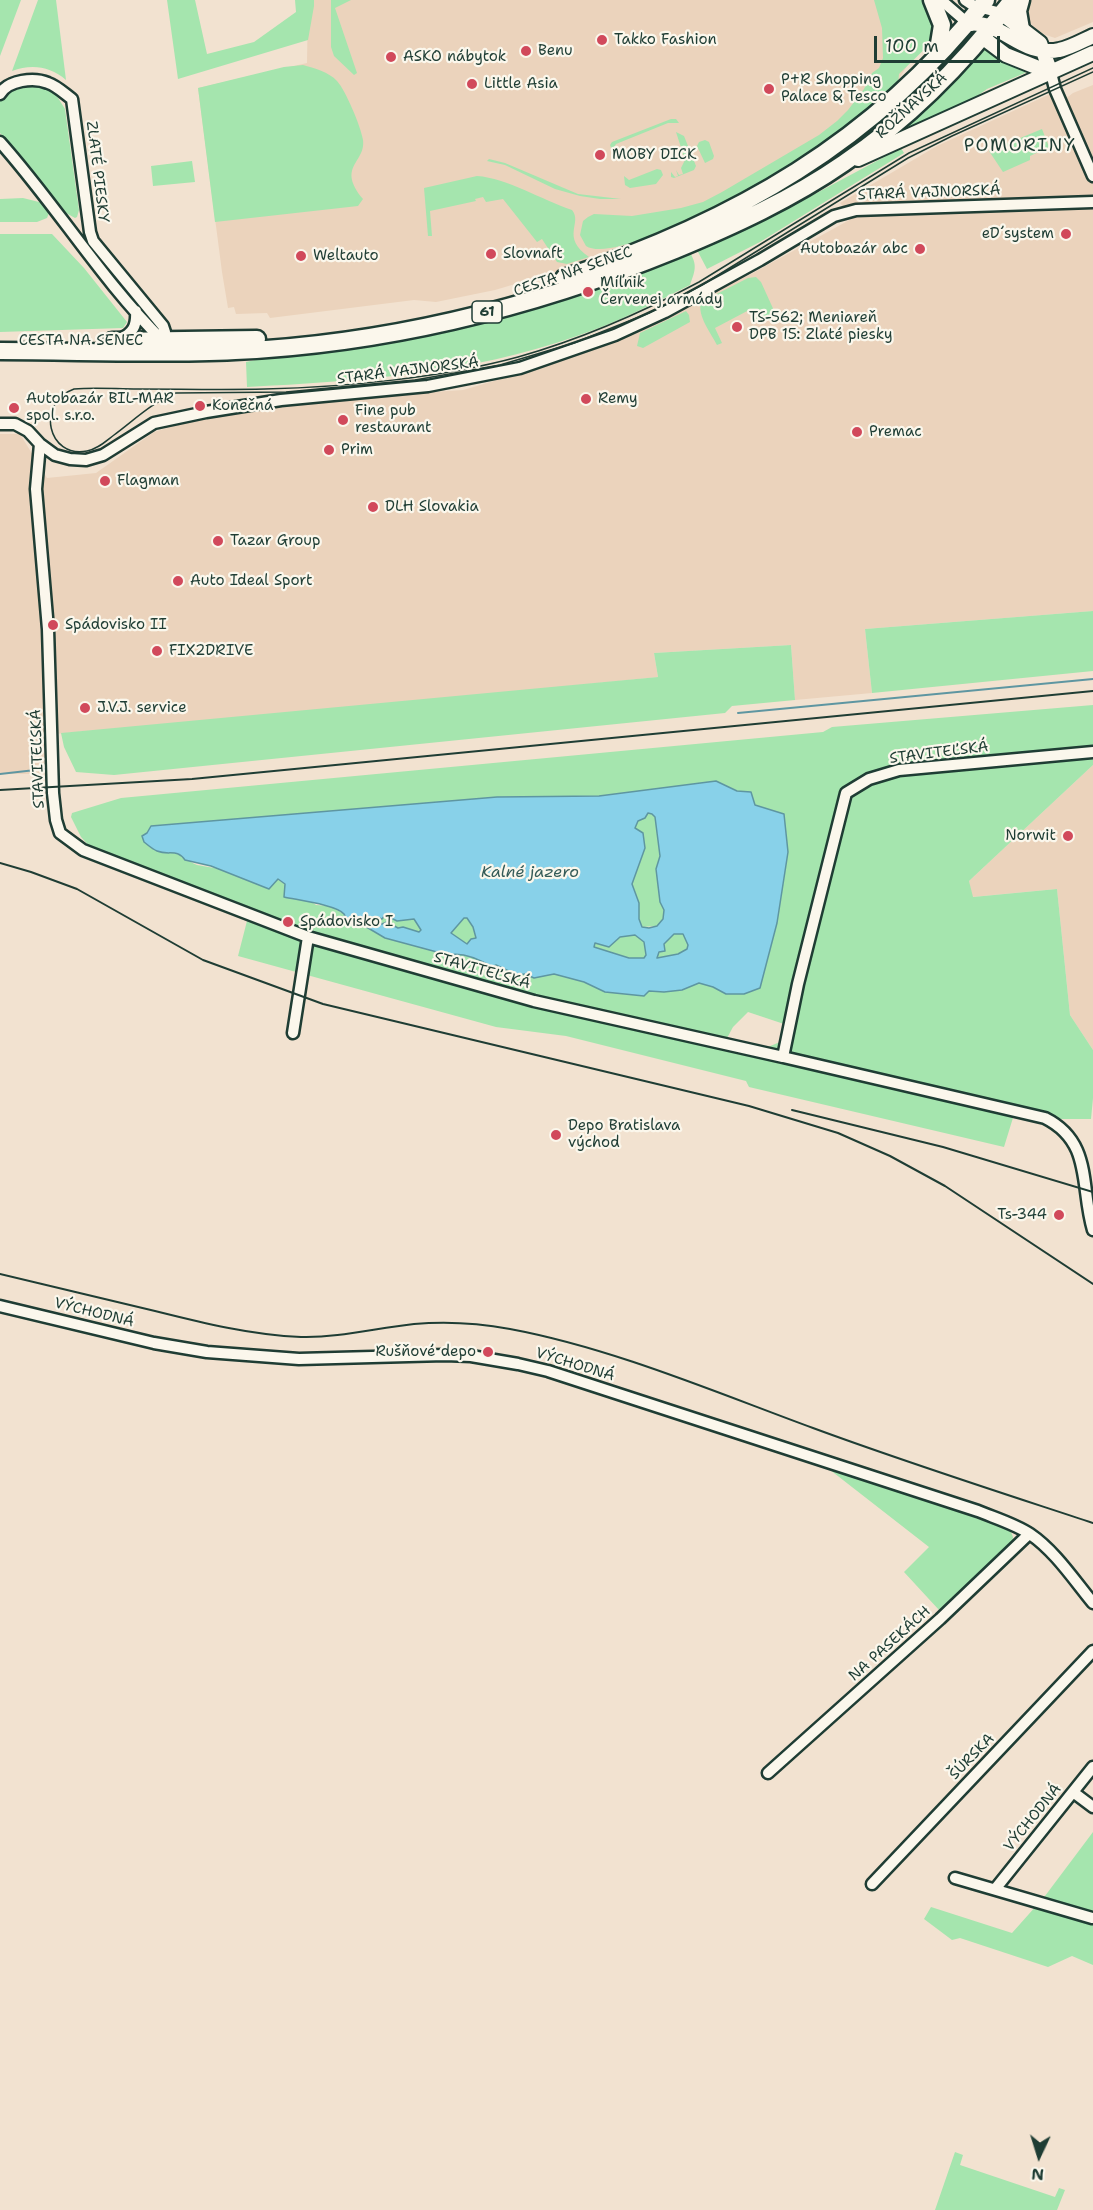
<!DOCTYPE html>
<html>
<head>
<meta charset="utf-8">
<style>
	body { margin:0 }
	#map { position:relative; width:1093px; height:2210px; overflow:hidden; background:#f2e2d0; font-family:"Shantell Sans",sans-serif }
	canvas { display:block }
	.north { position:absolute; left:1009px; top:2126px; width:60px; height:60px; -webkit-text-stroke:4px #fbf7ec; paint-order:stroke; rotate:184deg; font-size:16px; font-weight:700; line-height:24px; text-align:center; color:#1f3d34 }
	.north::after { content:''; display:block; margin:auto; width:21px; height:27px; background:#1f3d34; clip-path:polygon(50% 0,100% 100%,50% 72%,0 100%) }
	.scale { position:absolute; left:874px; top:36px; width:126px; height:27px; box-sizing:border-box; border:3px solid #1f3d34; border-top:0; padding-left:8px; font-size:18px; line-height:21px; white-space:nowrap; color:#1f3d34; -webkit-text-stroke:4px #fbf7ec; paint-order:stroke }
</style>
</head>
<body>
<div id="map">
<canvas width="1093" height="2210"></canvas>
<div class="north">N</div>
<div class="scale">100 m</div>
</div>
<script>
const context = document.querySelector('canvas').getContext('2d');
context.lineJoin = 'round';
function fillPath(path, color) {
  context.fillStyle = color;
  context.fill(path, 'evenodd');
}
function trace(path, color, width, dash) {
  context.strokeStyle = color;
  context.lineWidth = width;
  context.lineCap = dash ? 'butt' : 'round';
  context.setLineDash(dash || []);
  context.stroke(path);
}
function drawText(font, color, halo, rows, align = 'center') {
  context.font = font + ' "Shantell Sans",sans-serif';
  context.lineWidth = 4.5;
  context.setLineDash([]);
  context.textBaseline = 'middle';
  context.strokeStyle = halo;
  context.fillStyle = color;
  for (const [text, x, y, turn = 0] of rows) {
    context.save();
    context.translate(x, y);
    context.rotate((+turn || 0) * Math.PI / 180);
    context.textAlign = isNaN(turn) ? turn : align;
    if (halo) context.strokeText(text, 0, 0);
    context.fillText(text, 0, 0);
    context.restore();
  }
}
const built = new Path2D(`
	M308,0h615l8,28 -34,54 -95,78 -62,36 -108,48 -80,29 -57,17 -59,12 -22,-2 -144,18 -3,-5 -31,1 -2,-7 -6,1 -6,-36 -24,-184 109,-25z
	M1029,0h64v22l-38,16 -12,-4 -11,-9 -6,-9v-12z
	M1093,85v526l-228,18 7,64 -77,7 -4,-55 -137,8 4,24 -306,31 -309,27 1,39h-44v-340h20l27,44 49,-5 58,-41 60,-18 172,-19 77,-5 65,-19 90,-31 135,-67 100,-55 -13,-15 97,-57 113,-52 6,12 17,-13z
	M1093,765v285l-23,-35 -13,-126 -85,8 -3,-16z`);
const green = new Path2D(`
	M0,0h21l-21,56z
	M38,0h18l10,80c-16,-14 -35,-16 -54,-9z
	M167,0h28l12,54 47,-12 42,-30 -1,-12h19v6l-6,34 -130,39z
	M331,0h20l-16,8 22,65 -3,2 -20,-19 -3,-9z
	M874,0h51l11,22 -3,19 -34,33 -1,10c-23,19 -46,41 -71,58 -35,24 -207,126 -241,104l-6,-11 3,-14 5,-4 6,-3 38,2 49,-8 22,-6 19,-10 97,-57 18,-14 11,-11 16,-21 8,-16 7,-5 4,-10 -1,-30z
	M972,34l3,4 -47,51 -50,42 -93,64 -3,-6c50,-30 97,-66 140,-106 16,-14 30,-32 44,-47z
	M982,44l47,24 -4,5 -38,16 -14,10 -30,16 -54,23z
	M303,65c11,3 26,7 34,16 9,10 24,46 26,59 3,23 -27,26 0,59l-5,7 -143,16 -17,-134 86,-21z
	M40,84l15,9 10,16 14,101 -2,7 -2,1 -9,-5 -66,-80v-32l4,-5 14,-10z
	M671,119h5l3,4h-11l-52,21 -2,3 2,7 -3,-1 -3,-8 2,-3z
	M1042,129l7,18 -19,9v4l-27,12 -14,-21z
	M676,132l8,4 12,30 -2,4 -20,8 -3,-1v-5l4,5 3,-1 -2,-6 3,5 4,-1 -2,-6 4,-8z
	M705,140l4,2 5,14 -1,3 -8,4 -8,-17 2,-4z
	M901,148l3,5 -144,89 -53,27 -10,-19 86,-39z
	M489,159l16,4 73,31 43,5h-21l-20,-3 -25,-7 -50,-24 -18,-4z
	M192,161l3,21 -42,4 -2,-20z
	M657,169l4,1 2,5 -7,9 -26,4 -5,-3 -1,-9 5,4z
	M477,176c30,2 65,24 95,34 11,13 -12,27 17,47l-22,7 -10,-2 -15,-23 -5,3 -34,-43 -17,3 -3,-5 -8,2 1,2 -46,10 2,25h-4l-4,-48z
	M23,198l24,6 2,9 -2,5 -10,4h-37v-23z
	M0,234h52l32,34 43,54 -4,6 -123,4z
	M689,251c9,14 6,20 1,34 -37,19 -74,38 -113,51 -107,38 -218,45 -330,51l-1,-25 36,-8 120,-14 45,-9 55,-15z
	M756,277l5,5 15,33 -17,9 -8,-15 -36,19 7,15 -5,2c-6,-12 -20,-29 -16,-43l47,-24z
	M686,311l3,4 1,7 -47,26 -6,-2 3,-13z
	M1093,611v60l-221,22 -7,-64z
	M791,645l4,55 -63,6 -7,7 -611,62 -38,-3 -12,-25 -3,-14 597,-56 -4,-24z
	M1093,705v60l-124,116 4,16 84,-8 13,126 23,35v48l-2,21h-33l-42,-11 -12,39 -255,-60 -3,-6 -180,-45 -70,-9 -258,-71 9,-35 56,20 228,63 232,45 17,-7 4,-18 -36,-12 -15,15 -7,13c-140,-33 -281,-63 -417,-109 -73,-24 -145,-54 -217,-82l-11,-12 -10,-20 1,-4 49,-15 702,-66 9,-5zM716,781l21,10 14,1 4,13 29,9 4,38 -11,71 -17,65 -34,6 -13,-7 -14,-4 -17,7 -18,2 -16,-2 -43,2 -21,-10 -30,-8 -20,4 -9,-4 -8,1 -21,-10 -5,2c-12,-8 -29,-15 -43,-12l-63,-17 -22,-13 -16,-2 -3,-9 -14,-8 -14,-1 -39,-26 -80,-14c-13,-5 -18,-17 -32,-12l-23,-17 5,-3 4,-7 346,-29 102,-1z
	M648,813l4,1 3,3 5,39 -4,13 8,41 -1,9 -6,7 -15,1 -3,-8v-16l-7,-19 13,-36 -10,-20 3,-8z
	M385,915l16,5 13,-1 7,11 -2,3 -16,-6 -5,1 -11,-6 -5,2 -7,-4 2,-4z
	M464,918h3l6,9 3,11 -9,6 -16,-11z
	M674,934h9l5,11 -1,4 -9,5 -21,4 -1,-1 8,-10v-3z
	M635,935l9,7 2,13 -2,3h-15l-35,-10 1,-5 13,4 12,-10z
	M825,1466l179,61 7,5 2,5 -1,7 -73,66 -35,-38 25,-25z
	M1093,1832v133l-21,-9 -24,11 -88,-29 -8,2 -28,-21 7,-12 81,26 33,-37z
	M955,2152l8,3 -3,10 95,32 4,-9 6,2 -8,20h-122z`);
const water = new Path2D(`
	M716,781l21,10 14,1 4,13 29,9 4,38 -11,71 -17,65 -16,6h-18l-13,-7 -14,-4 -17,7 -18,2 -15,-1 -5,5 -39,-4 -21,-10 -30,-8 -20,4 -9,-4 -8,1 -21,-10 -4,2c-13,-8 -30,-15 -44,-12l-63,-17 -22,-13 -16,-2c-1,-3 -1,-6 -3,-9 -7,-9 -47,-14 -60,-17l1,-13 -7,-5 -9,10 -58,-23 -26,-6c-8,-12 -16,-4 -28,-9 -5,-2 -9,-6 -13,-9l-2,-6 5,-3 4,-7 346,-29 102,-1zM648,813l4,1 3,3 5,39 -4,13 4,33 4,8 -1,9 -6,7 -8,2 -7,-1 -3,-8v-16l-7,-19 13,-36 -2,-15 -8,-5 3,-7 7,-3zM385,915l12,6 17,-2 7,11 -2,2 -16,-5 -5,1 -11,-6 -5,2 -7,-4 2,-3 5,2zM464,918h3l6,9 3,11 -5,1 -4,5 -16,-11zM674,934h9l5,11 -1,4 -9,5 -21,4 2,-6 6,-1 -1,-7zM635,935l9,7 2,13 -2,3h-15l-35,-11 1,-4 14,4 11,-10z`);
const stream = new Path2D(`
	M738,713l355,-34
	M0,774l44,-5`);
const street = new Path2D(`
	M941,0l30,26
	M965,0l9,6 27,7
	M1051,73l4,16 38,87
	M0,94c8,-14 34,-17 48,-11 9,3 17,11 24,16l18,133 3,9 70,85 2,6 -3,9
	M0,142c57,64 102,139 163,199
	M120,339c13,-6 17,-13 16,-28
	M0,424h15l13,7 12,13 15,11 15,4 16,1 17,-5 51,-32 52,-11 75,-12 147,-14 92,-18 95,-33 50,-23 95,-52 74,-44 22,-6 237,-8
	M40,444l-4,45 12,140 5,164 3,27 4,13 23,17 225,87 226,64 249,56 15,-73 48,-191 23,-14 30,-9 194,-18
	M293,1033l15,-96
	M783,1057l262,61c48,24 35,69 48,112
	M0,1306l154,37 53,9 92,7 146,-4 26,1 47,8 30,7 430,140c17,7 37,13 52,23 25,17 44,46 63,69
	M768,1773l172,-154 89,-85
	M1073,1792l20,15
	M955,1878l137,40
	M872,1884l221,-233
	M996,1888l97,-121`);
const secondary = new Path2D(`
	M1001,13l39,30 11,30
	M968,24c33,-5 54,34 91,26 11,-2 23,-9 34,-14
	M982,37l24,18 45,18
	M858,159l235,-106`);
const primary = new Path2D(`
	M932,0l10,25 -5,31
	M1021,29l-3,-18 3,-11
	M564,278c169,-56 311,-136 422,-278
	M112,341l145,-2
	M0,351c78,0 157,4 235,0 151,-7 300,-44 440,-101 58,-24 117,-51 169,-87 64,-43 121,-101 168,-163`);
const tram = new Path2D(`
	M1093,68l-184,85 -210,129c-58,31 -117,57 -181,75 -77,21 -173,30 -253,32 -42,1 -85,0 -127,0 -22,0 -43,-2 -64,0 -39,14 -26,70 13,62 11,-2 19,-10 27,-16 19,-14 40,-34 62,-42l110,-1 129,-12 85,-15 74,-22 75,-30 53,-28 206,-127 44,-22 141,-64`);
const rail = new Path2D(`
	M0,790l192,-11 901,-88
	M0,863l31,9 46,17 126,71 120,44 426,102 89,27 52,23 55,30 148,98
	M792,1110l151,37 150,45
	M0,1274c52,12 103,25 155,37 48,12 96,24 146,26 38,1 75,-9 113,-13 32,-3 64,-1 96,5 102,19 205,63 303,99 92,34 186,64 280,95`);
const markers = [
	[602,40,6,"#d1495b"],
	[526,51,6,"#d1495b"],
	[391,57,6,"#d1495b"],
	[472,84,6,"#d1495b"],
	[769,89,6,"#d1495b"],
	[600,155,6,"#d1495b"],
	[1066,234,6,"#d1495b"],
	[920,249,6,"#d1495b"],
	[491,254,6,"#d1495b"],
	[301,256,6,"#d1495b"],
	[588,292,6,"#d1495b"],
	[737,327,6,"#d1495b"],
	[586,399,6,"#d1495b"],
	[200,406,6,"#d1495b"],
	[14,408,6,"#d1495b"],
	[343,420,6,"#d1495b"],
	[857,432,6,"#d1495b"],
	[329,450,6,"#d1495b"],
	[105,481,6,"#d1495b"],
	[373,507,6,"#d1495b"],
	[218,541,6,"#d1495b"],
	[178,581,6,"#d1495b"],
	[53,625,6,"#d1495b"],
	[157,651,6,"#d1495b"],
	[85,708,6,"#d1495b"],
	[1068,836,6,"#d1495b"],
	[288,922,6,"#d1495b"],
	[556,1135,6,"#d1495b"],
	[1059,1215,6,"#d1495b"],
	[488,1352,6,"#d1495b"]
];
const shields = [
	[487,312,30]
];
const shieldNames = [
	["61",487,312]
];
const poiNames = [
	["Takko Fashion",614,40],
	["Benu",538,51],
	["ASKO nábytok",403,57],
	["P+R Shopping",781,80],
	["Palace & Tesco",781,97],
	["Little Asia",484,84],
	["MOBY DICK",612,155],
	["eD´system",1054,234,"right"],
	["Autobazár abc",908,249,"right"],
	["Slovnaft",503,254],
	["Weltauto",313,256],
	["Míľnik",600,283],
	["Červenej armády",600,300],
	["TS-562; Meniareň",749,318],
	["DPB 15: Zlaté piesky",749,335],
	["Autobazár BIL-MAR",26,399],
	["spol. s.r.o.",26,416],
	["Remy",598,399],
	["Konečná",212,406],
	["Fine pub",355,411],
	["restaurant",355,428],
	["Premac",869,432],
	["Prim",341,450],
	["Flagman",117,481],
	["DLH Slovakia",385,507],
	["Tazar Group",230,541],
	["Auto Ideal Sport",190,581],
	["Spádovisko II",65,625],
	["FIX2DRIVE",169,651],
	["J.V.J. service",97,708],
	["Norwit",1056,836,"right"],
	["Spádovisko I",300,922],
	["Depo Bratislava",568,1126],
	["východ",568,1143],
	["Ts-344",1047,1215,"right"],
	["Rušňové depo",476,1352,"right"]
];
const streetNames = [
	["ROŽŇAVSKÁ",912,106,-42],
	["ZLATÉ PIESKY",97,172,83],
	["STARÁ VAJNORSKÁ",929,193,-2],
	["CESTA NA SENEC",573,272,-19],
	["CESTA NA SENEC",81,341],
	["STARÁ VAJNORSKÁ",408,371,-7],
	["STAVITEĽSKÁ",939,753,-7],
	["STAVITEĽSKÁ",38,759,-92],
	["STAVITEĽSKÁ",482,971,16],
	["VÝCHODNÁ",94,1313,14],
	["VÝCHODNÁ",575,1365,17],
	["NA PASEKÁCH",890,1644,-42],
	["ŠÚRSKA",972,1757,-46],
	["VÝCHODNÁ",1033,1818,-51]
];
const waterNames = [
	["Kalné jazero",530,873]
];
const quarterNames = [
	["POMORINY",1020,146]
];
fillPath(built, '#ebd3bc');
fillPath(green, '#a5e5ae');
fillPath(water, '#88d1e9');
trace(water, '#5e96a1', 1.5);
trace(stream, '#5e96a1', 2);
trace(street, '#1f3d34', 15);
trace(secondary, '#1f3d34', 18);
trace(primary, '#1f3d34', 21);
trace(street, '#fbf7ec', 10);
trace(secondary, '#fbf7ec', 14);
trace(primary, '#fbf7ec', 16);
trace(tram, '#1f3d34', 1.5);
trace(rail, '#1f3d34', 2);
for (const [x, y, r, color] of markers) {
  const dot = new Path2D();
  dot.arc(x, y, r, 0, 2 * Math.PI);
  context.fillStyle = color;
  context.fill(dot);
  trace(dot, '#fbf7ec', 2);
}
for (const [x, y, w] of shields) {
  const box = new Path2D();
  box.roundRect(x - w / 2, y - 11, w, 22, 4.5);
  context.fillStyle = '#fbf7ec';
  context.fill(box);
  trace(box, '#1f3d34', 1.5);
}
drawText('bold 14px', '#1f3d34', null, shieldNames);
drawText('15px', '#1f3d34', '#fbf7ec', poiNames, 'left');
drawText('15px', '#1f3d34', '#fbf7ec', streetNames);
drawText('italic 16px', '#345b58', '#fbf7ec', waterNames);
context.letterSpacing = '1.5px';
drawText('18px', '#1f3d34', '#fbf7ec', quarterNames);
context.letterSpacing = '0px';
</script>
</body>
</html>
